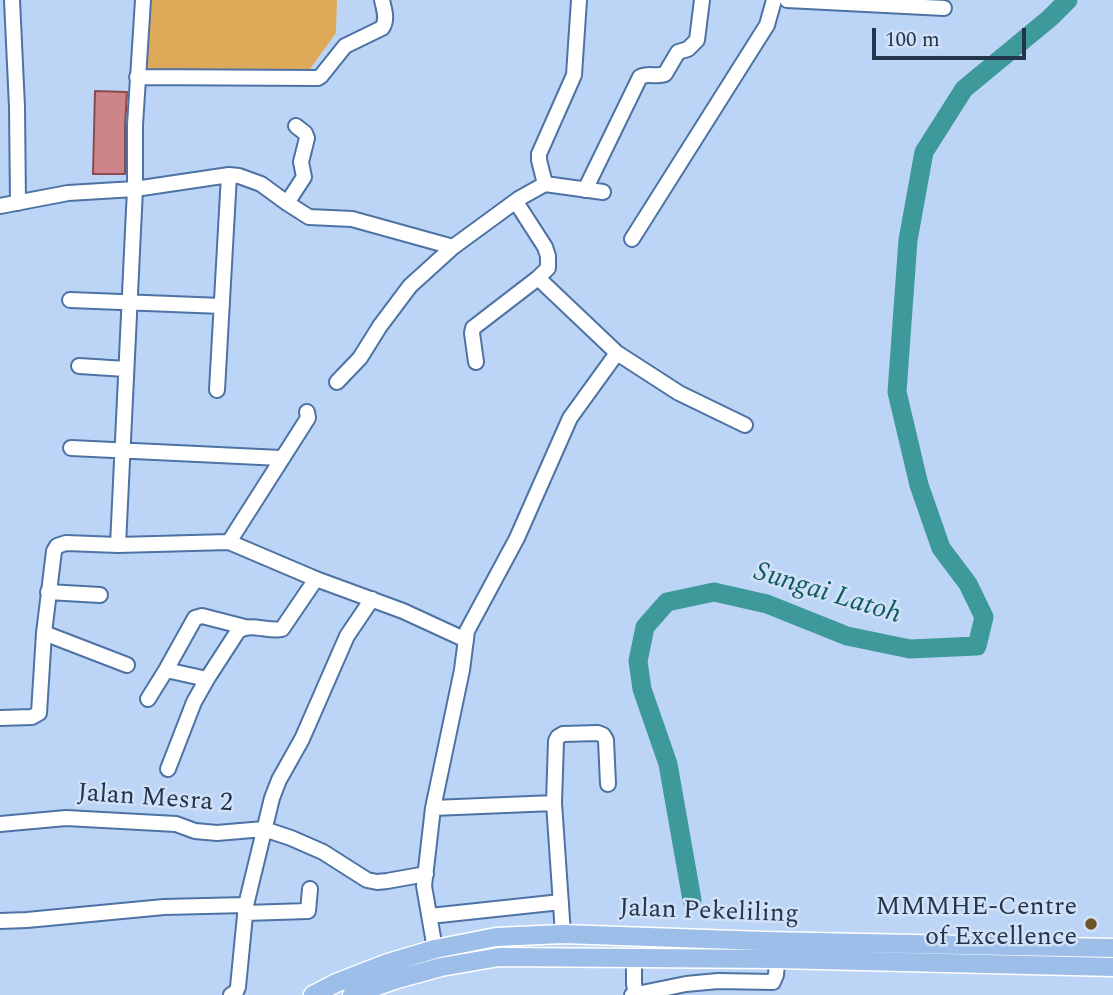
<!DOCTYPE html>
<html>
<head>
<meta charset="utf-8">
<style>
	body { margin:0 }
	#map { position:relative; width:1113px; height:995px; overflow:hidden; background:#bcd5f6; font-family:Spectral,serif }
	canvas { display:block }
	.scale { position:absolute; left:872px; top:28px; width:154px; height:32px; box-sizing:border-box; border:4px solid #24344a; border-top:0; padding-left:9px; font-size:21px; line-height:24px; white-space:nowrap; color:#24344a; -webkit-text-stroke:5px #d1e1f8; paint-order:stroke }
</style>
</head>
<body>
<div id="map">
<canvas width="1113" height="995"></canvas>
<div class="scale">100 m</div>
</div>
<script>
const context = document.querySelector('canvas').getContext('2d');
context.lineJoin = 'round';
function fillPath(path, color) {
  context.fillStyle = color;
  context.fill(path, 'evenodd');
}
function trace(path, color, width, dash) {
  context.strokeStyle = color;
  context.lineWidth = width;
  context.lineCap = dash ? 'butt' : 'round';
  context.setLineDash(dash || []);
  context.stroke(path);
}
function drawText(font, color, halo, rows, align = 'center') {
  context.font = font + ' Spectral,serif';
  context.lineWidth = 5;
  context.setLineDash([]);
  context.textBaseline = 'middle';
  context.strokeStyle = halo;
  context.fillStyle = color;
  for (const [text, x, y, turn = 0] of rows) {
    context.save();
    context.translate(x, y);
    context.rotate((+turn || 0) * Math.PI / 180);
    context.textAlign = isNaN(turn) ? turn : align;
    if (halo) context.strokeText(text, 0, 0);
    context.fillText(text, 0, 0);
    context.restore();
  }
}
const green = new Path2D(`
	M143,0h194l-1,33 -26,36 -173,8z`);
const river = new Path2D(`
	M692,900l-24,-136 -26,-75 -4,-28 7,-34 22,-25 47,-10 53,12 80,32 63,13 67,-3 7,-29 -16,-33 -27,-36 -22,-63 -22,-93 11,-152 16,-88 40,-63 86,-71 18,-18`);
const building = new Path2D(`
	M95,91l32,1 -2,33v49h-32z`);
const minor = new Path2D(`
	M12,0l5,107 1,96
	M787,0l157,8
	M137,77l181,1 3,-2 24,-30 37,-18c6,-8 2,-19 0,-28
	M545,184l-6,-24v-6l35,-79 5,-75
	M585,190l55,-113c8,-4 17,0 25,-3l13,-22 10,-3 9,-9 5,-40
	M516,202l29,45 3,9v12l-10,10 79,75 62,40 66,32
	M287,203l17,-26 -3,-15 6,-24 -2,-5 -9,-7
	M0,206l68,-13 67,-4 94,-14 10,1 22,8 26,19 22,14 43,2 101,28
	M632,239l135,-214 7,-25
	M70,300l152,6
	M476,362l-4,-29 1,-5 65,-50
	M79,366l47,3
	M337,382l23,-24 20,-32 30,-40 43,-39 67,-49 25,-14 58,8
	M217,390l12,-215
	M71,448l210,10
	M229,542l79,-124 -1,-6
	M118,545l17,-356v-64l8,-125
	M48,592l52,3
	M44,633l83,32
	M166,670l29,-52 7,-2 43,11
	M148,699l18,-29 41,9
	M0,718l32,-1 7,-4 5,-80 10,-82 3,-5 9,-3 52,2 111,-3 87,37 87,32 63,29
	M168,769l26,-67 13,-23 31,-48c13,-9 29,1 44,-2l34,-50
	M433,808l121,-5
	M0,824l66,-6 110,6 19,7 22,2 47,-4 27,9 32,14 44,28 10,2 10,-1 39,-7
	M245,913l63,-2 2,-22
	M430,916l131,-14
	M0,921l27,-1 137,-13 82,-2
	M563,934l-9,-131 2,-62 2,-4 5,-3 35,-1 5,2 3,5 2,44
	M435,949l-11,-63 9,-78 29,-138 5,-39 50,-93 53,-120 47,-65
	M634,957v27l2,11
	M231,995l5,-3 2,-5 8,-82 26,-107 7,-18 23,-41 45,-103 25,-37
	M632,995l54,-11 32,-3 55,1 3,-7 2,-24`);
const major = new Path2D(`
	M313,995l23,-12 52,-20 47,-14 61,-12 67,-3 201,7 349,7
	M352,995l42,-15 47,-13 58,-10 278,2 336,8`);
const markers = [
	[1091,924,7,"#705327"]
];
const streetNames = [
	["Jalan Mesra 2",155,800,4],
	["Jalan Pekeliling",709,913,2]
];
const poiNames = [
	["MMMHE-Centre",1077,909],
	["of Excellence",1077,939]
];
const waterNames = [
	["Sungai Latoh",827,595,17]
];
fillPath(green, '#deaa59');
trace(river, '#3e999a', 19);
fillPath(building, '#ce8589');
trace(building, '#8c4a4f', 2);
trace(minor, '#4d72a4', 18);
trace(major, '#fff', 21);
trace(minor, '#fff', 14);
trace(major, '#9dbee9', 18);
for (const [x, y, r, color] of markers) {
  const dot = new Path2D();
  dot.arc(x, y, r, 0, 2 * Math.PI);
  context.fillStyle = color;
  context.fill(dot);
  trace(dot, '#d1e1f8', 2.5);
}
drawText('26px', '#24344a', '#d1e1f8', streetNames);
drawText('26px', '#24344a', '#d1e1f8', poiNames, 'right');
drawText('italic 28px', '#105c5d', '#d1e1f8', waterNames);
</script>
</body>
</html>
